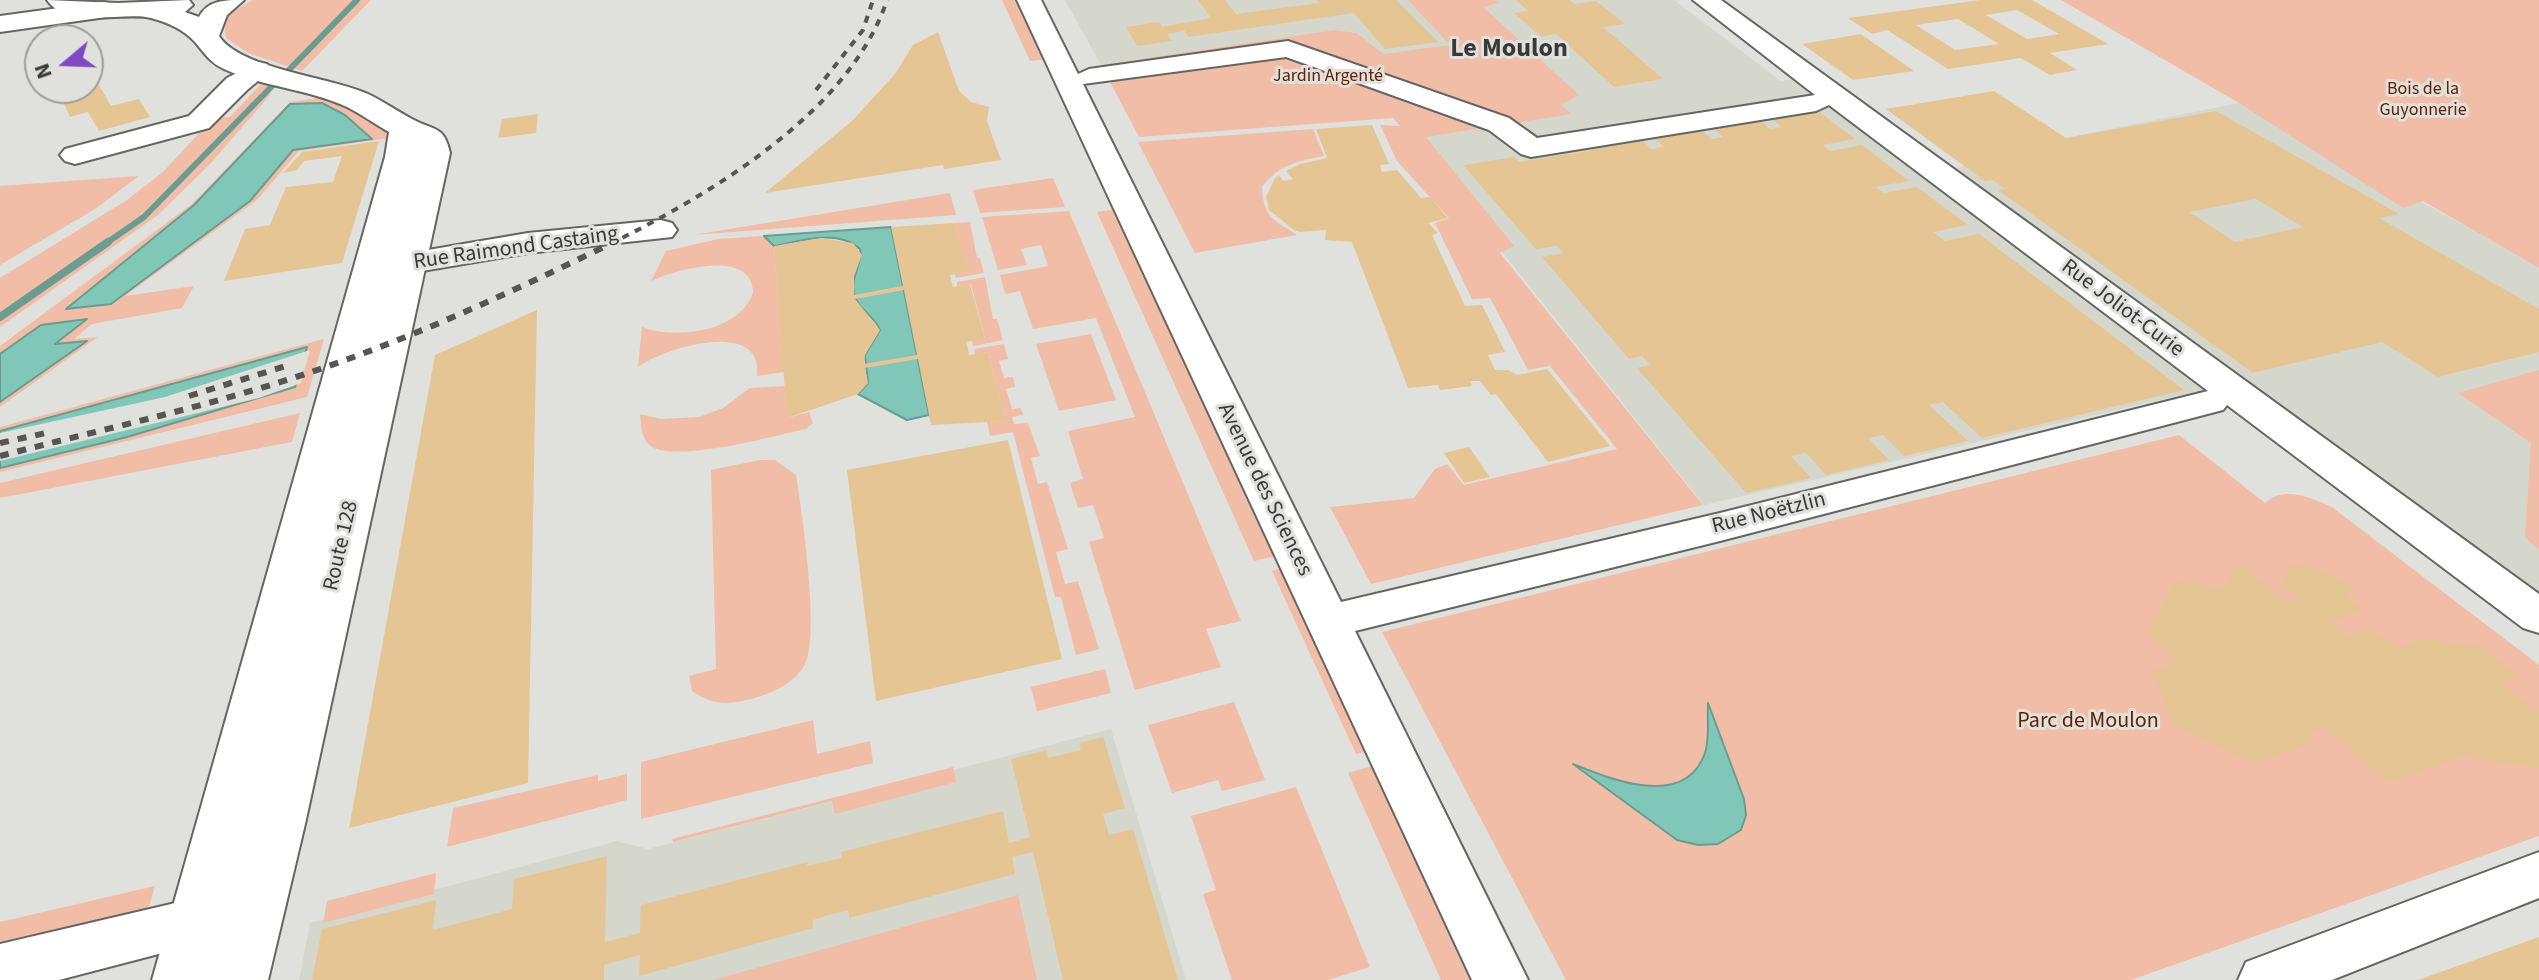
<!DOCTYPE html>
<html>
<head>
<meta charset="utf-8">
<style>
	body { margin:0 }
	#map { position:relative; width:2539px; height:980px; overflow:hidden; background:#e0e1dd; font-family:"Source Sans 3",sans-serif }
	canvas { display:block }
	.north { position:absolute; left:24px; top:24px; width:80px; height:80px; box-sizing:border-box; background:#e0e1dd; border:2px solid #9d9e9b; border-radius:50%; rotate:251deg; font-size:22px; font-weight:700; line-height:32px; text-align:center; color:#393937 }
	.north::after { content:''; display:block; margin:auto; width:28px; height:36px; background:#8049c0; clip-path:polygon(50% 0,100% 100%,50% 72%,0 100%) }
</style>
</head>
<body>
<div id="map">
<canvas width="2539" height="980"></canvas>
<div class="north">N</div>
</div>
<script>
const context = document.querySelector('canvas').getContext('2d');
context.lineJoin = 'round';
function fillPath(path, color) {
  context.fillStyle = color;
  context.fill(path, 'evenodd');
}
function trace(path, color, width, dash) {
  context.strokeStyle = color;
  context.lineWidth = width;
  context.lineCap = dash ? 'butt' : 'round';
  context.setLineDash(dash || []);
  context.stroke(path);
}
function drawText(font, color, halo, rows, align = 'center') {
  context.font = font + ' "Source Sans 3",sans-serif';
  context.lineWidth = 6;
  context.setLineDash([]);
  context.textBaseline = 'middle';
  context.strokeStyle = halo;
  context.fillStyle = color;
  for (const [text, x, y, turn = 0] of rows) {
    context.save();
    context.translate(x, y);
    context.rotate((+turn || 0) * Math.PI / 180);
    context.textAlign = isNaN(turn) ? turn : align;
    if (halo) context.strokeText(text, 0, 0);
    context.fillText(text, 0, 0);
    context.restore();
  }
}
const built = new Path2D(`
	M1065,0h609l107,81 39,-6 130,95 116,-32 173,-35 300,163v352l-314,-233 -521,120 -292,-366 -28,-85 -27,-21 -22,-3 -234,35z
	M1111,729l75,251h-887l11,-57 307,-82 31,8z`);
const green = new Path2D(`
	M253,0h118l-69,71 -54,-18 -22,-15 -3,-21z
	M1002,0h17l28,59 -17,2z
	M1408,0h87l3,3 -15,4 96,88 -18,10 10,9 -145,23 88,109 -14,7 203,252 -332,79 -41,-77 84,-9 21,-29 12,-5 17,21 153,-36 -67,-83 -22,4 -38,-72 -18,1 -37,-76 14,-5 -52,-57 -17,-36 20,1 -7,-8 -254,19 -38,-72 234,-35 22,3 27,21 66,-9z
	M2061,0h478v268l-116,-67 -20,7 -164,-105z
	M261,84l9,1 1,8 -7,9 -53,61 -53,52 -158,112v-49l127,-78 36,-28 50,-54 17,-1z
	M331,96l49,28 9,14 -90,13 -42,49 -132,96 69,-10 -12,22 -90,16 -18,15 24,-2 -98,70v-61l192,-142 98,-102z
	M1313,129l11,27c-27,5 -45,9 -62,31 1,30 12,33 35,48l-102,18 -57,-111z
	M139,176l-44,33 -95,56v-79z
	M1053,178l12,29 -85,6 -7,-23z
	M950,193l6,22 -263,20z
	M1117,209l164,346 -27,6 -157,-349z
	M1069,211l172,410 -35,8 15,38 -86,23 -46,-148 15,-4 -11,-33 -15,3 -8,-25 13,-4 -15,-48 67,-14 -39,-99 -63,11 -13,-38 -15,3 -5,-19 48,-9 -7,-21 -20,4 6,16 -29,5 -16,-53z
	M970,222l7,36h3l4,15 -28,5 -1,-4 12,-2 -12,-49z
	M764,236l10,10 10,126 -27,4c7,-59 -94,-28 -119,-9l4,-40c34,13 97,5 111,-34 0,-46 -79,-23 -102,-12l15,-30 52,-12z
	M985,277l8,42h4l6,21 -30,6 -1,-5 13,-3 -14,-54 -14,2v-4z
	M1091,334l25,66 -57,11 -23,-67z
	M324,339l-17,58 -307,75v-45z
	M1004,344l4,15 -9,2 5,17 9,-1 2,10 -9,2 6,20 9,-1 2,7 -11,2 2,7 14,-1 12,33 -9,2 7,26 9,-2 21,67 -12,3 9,32 13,-3 21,68 -23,6 -15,-58h-6l-42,-165 -23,4 -3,-14 19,-1 -18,-69 -13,2 -1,-5z
	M2539,370v180l-14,-13 6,-94 -73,-50z
	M785,386l2,32 22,-6 4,11 -7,6c-32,7 -127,33 -154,18 -11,-7 -11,-22 -12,-33l21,5 38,-2 24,-9 27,-20z
	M300,413l-8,29 -292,56v-15z
	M2179,435l86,68c18,-18 48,-5 68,5l206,157v171l-408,144h-565l-184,-348z
	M760,460h15l21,15c6,37 24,161 9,189 -9,18 -32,29 -50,34 -25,7 -42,8 -63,-7l-3,-15 27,-7 -5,-199z
	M1286,567l86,183 -16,4 -84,-183z
	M1105,669l6,24 -74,18 -6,-24z
	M1234,702l31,78 -43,11 -4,-11 -46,13 -24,-68z
	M813,720l4,34 53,-13 3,22 -232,56v-57z
	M1379,764l101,216h-39l-93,-207z
	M953,767l3,15 -121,32 -3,-13 -159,41 -1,-3z
	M627,774v26l-180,47 6,-39 145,-33v6z
	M1296,787l74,180 -42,13h-96l-29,-86 13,-4 -25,-74z
	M436,873l-2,21 -111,29 4,-22z
	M155,886l-10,34 -145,35v-33z
	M1018,895l19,85h-324z`);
const water = new Path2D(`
	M322,103l23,12 27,24 -79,11 -43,51 -139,103 -45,5 128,-104 96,-101z
	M891,227l38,188 -22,5 -49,-26 10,-11 -3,-28 15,-25c-5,-14 -22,-20 -26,-36 -4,-17 9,-30 6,-45 -23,-21 -59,-8 -86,-3l-10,-10z
	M87,319l-32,25 32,-3 -87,61v-48l41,-29z
	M307,347l-12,40 -168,50 -127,31v-37z
	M1708,703l36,96 2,16 -5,15 -23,14 -20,1 -21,-5 -104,-76c37,15 112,46 132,-11 5,-15 2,-34 3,-50z`);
const pier = new Path2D(`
	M310,350l-9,33 -42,15 -259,63v-28l165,-36z`);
const streamFar1 = new Path2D(`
	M286,73l71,-73
	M105,244l39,-27 132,-135`);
const stream = new Path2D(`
	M0,317l108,-75`);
const building = new Path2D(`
	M1198,0h27l11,14 83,-11 -3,-3h80l42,42 -53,7 -31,-36 -166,24 -3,-6 -18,3 5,7 -35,5 -11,-19 33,-5 3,5 49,-9z
	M1516,0h53l6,4 21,-3 29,23 -22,3 60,52 -49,8 -58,-53 -15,3 -27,-24 14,-2z
	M1980,0h52l76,44 -58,9 27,17 -27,5 -29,-17 -73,11 -61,-39 -15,4 -24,-16zM2017,10l42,24 -32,5 -41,-24zM1958,19l41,25 -44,6 -39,-25z
	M938,32l21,59 12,11 18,5 -2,14 14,39 -57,9 -1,-4 -178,28 87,-72 43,-47 18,-29z
	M1861,34l53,37 -61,9 -51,-36z
	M93,74l18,32 28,-7 11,18 -51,14 -11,-19 -18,5 -14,-29h32v-13z
	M1994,91l72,47 150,-27 183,103 -20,4 160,91v43l-101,25 -56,-35 -129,31 -255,-183 7,-1 -12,-9 -8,1 -99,-72zM2256,199l47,28 -68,15 -46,-30z
	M1813,107l42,32 -32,6 7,6 32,-6 47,36 -34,6 9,6 33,-6 51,38 -35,7 12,9 34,-7 205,156 -202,48 -39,-36 -14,3 39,36 -64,15 -21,-21 -15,3 21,22 -63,15 -20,-22 -15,3 20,22 -65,15 -109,-125 13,-3 -8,-9 -13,3 -87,-102 22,-4 -7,-7 -21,3 -73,-84 51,-8 5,5 74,-12 -5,-6 50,-8 13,13 13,-2 -14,-13 47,-8 14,13 12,-2 -14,-13 47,-7 14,12 12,-2 -15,-12z
	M538,114l-2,19 -38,5 4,-19z
	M1372,125l17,39 -9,1 2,7 15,-2 24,28 9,-1 18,21 -20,5 10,10 -6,2 33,71 17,-1 23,47 -17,3 7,15h13l9,5 30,-6 63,77 -62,16 -52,-68 -5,1 -11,-14h-10l2,5 -32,4 -2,-5 -30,3 -56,-146 -27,-2 1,-10 -26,2 -6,-2 -25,-20 -3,-13 9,-19 4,-3 4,6 10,-2 -7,-8 14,-7 27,-6 -11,-29z
	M379,141l-37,122 -118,18 21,-52 25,-4 16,-38 47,-5 9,-26 -38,5 -7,9 -14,3 19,-21z
	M955,223l13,49 -18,3 3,12 17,-3 15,55 -19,3 2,7 1,6 19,-3 18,69 -75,4 -13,-66 -53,9 3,15 -10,11 -71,24 -13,-172 47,-8 32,5 9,12 -8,21v19l49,-9 -12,-59zM904,290l13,65 -53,9 1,-9 15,-25 -25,-31z
	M537,310l-9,473 -179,45 86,-473z
	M1008,440l54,219 -186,42 -29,-231z
	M1469,447l21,30 -26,6 -20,-30z
	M2238,562l47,39 10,1 3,-5 -17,-8 10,-25 24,4 38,18 -5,11 17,13 -35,11 20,18 6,-8 24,3 17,14 25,-9 58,7 41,32 -19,6 37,28v56l-61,-8 -7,-6 -82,29 -64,-56 -14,5v12l-57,19 -81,-39 -21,-53 26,-10 -31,-27 27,-53 51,7z
	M1103,737l22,71 -22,6 6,21 24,-6 45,151h-115l-30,-128 -21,5 3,17 -166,44 -1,-8 -19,5 -16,5v8l-174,48 1,-21 -36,10v15h-292l10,-51 114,-29 -3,30 79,-21 2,-30 93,-23 -2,86 35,-9 1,-28 167,-43 -1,4 35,-8 -1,-6 162,-41 6,32 21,-6 -19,-78 36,-9 1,8 33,-8 -2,-7z
	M2539,937v43h-121z`);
const minor = new Path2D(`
	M1017,0h24l37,74 11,-5 199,-28 221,77 28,20 278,-43 -122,-95h28l818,594v39l-16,-5 -296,-223 -4,5 -503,131 -365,90 173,349h-56zM1286,57l203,73 32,24 10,3 285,-46 13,-6 379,286 -488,122 -379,89 -258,-518z
	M258,62l9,2 4,6 -24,20 -38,38 -134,36 -10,-3 -5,-6 5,-6 124,-33 38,-38z
	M661,220l11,3 5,7 -5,7 -144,16 -153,26 -12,-3 -5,-7 5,-7 12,-3 153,-26z
	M2539,852v46l-207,82h-94l8,-18z
	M201,897l19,7 8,17 -8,17 -161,42h-59v-36z`);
const major = new Path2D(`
	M47,0l71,3 71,-3 4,5 -8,7 14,5c9,-17 25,-17 45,-17l-17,15 -8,21c21,33 112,41 149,58 15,7 29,17 44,25 22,12 32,6 38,34l-145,671 -37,156h-116l233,-823 4,-25c-14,-8 -28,-18 -42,-25 -39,-18 -84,-20 -123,-38 -14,-6 -20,-17 -30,-28 -11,-12 -28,-19 -43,-23 -28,-7 -84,12 -104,-18z`);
const highway = new Path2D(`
	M103,2l10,2 4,6 -4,6 -113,16v-16z`);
const railFar1 = new Path2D(`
	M816,90l47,-60 10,-30
	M610,244c101,-50 240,-132 277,-244`);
const rail = new Path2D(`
	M189,396l100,-31
	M0,443l46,-10
	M0,456c84,-22 170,-41 254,-66 124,-36 244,-91 360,-148`);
const farParknames = [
	["Jardin Argenté",1328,77],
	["Bois de la",2423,90],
	["Guyonnerie",2423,111]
];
const streetNames = [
	["Rue Raimond Castaing",516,249,-8],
	["Rue Joliot-Curie",2122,309,37],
	["Avenue des Sciences",1264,490,64],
	["Rue Noëtzlin",1769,514,-14],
	["Route 128",342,546,-77]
];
const parkNames = [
	["Parc de Moulon",2088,722]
];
const farDistrictnames = [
	["Le Moulon",1509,50]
];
fillPath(built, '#d6d7cc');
fillPath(green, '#f1bda7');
fillPath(water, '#80c7b8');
trace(water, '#6b9c91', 2);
fillPath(pier, '#e0e1dd');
trace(streamFar1, '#6b9c91', 6);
trace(stream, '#6b9c91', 8);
fillPath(building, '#e6c594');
trace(minor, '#656662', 4);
trace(major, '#656662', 4);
trace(highway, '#656662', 4);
fillPath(minor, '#fff');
fillPath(major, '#fff');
fillPath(highway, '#fff');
trace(railFar1, '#555553', 4, [7, 7]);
trace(rail, '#555553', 6, [9, 9]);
drawText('18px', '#642200', '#e0e1dd', farParknames);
drawText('22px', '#393937', '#e0e1dd', streetNames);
drawText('22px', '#642200', '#e0e1dd', parkNames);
drawText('bold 26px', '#393937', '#e0e1dd', farDistrictnames);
</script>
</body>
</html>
